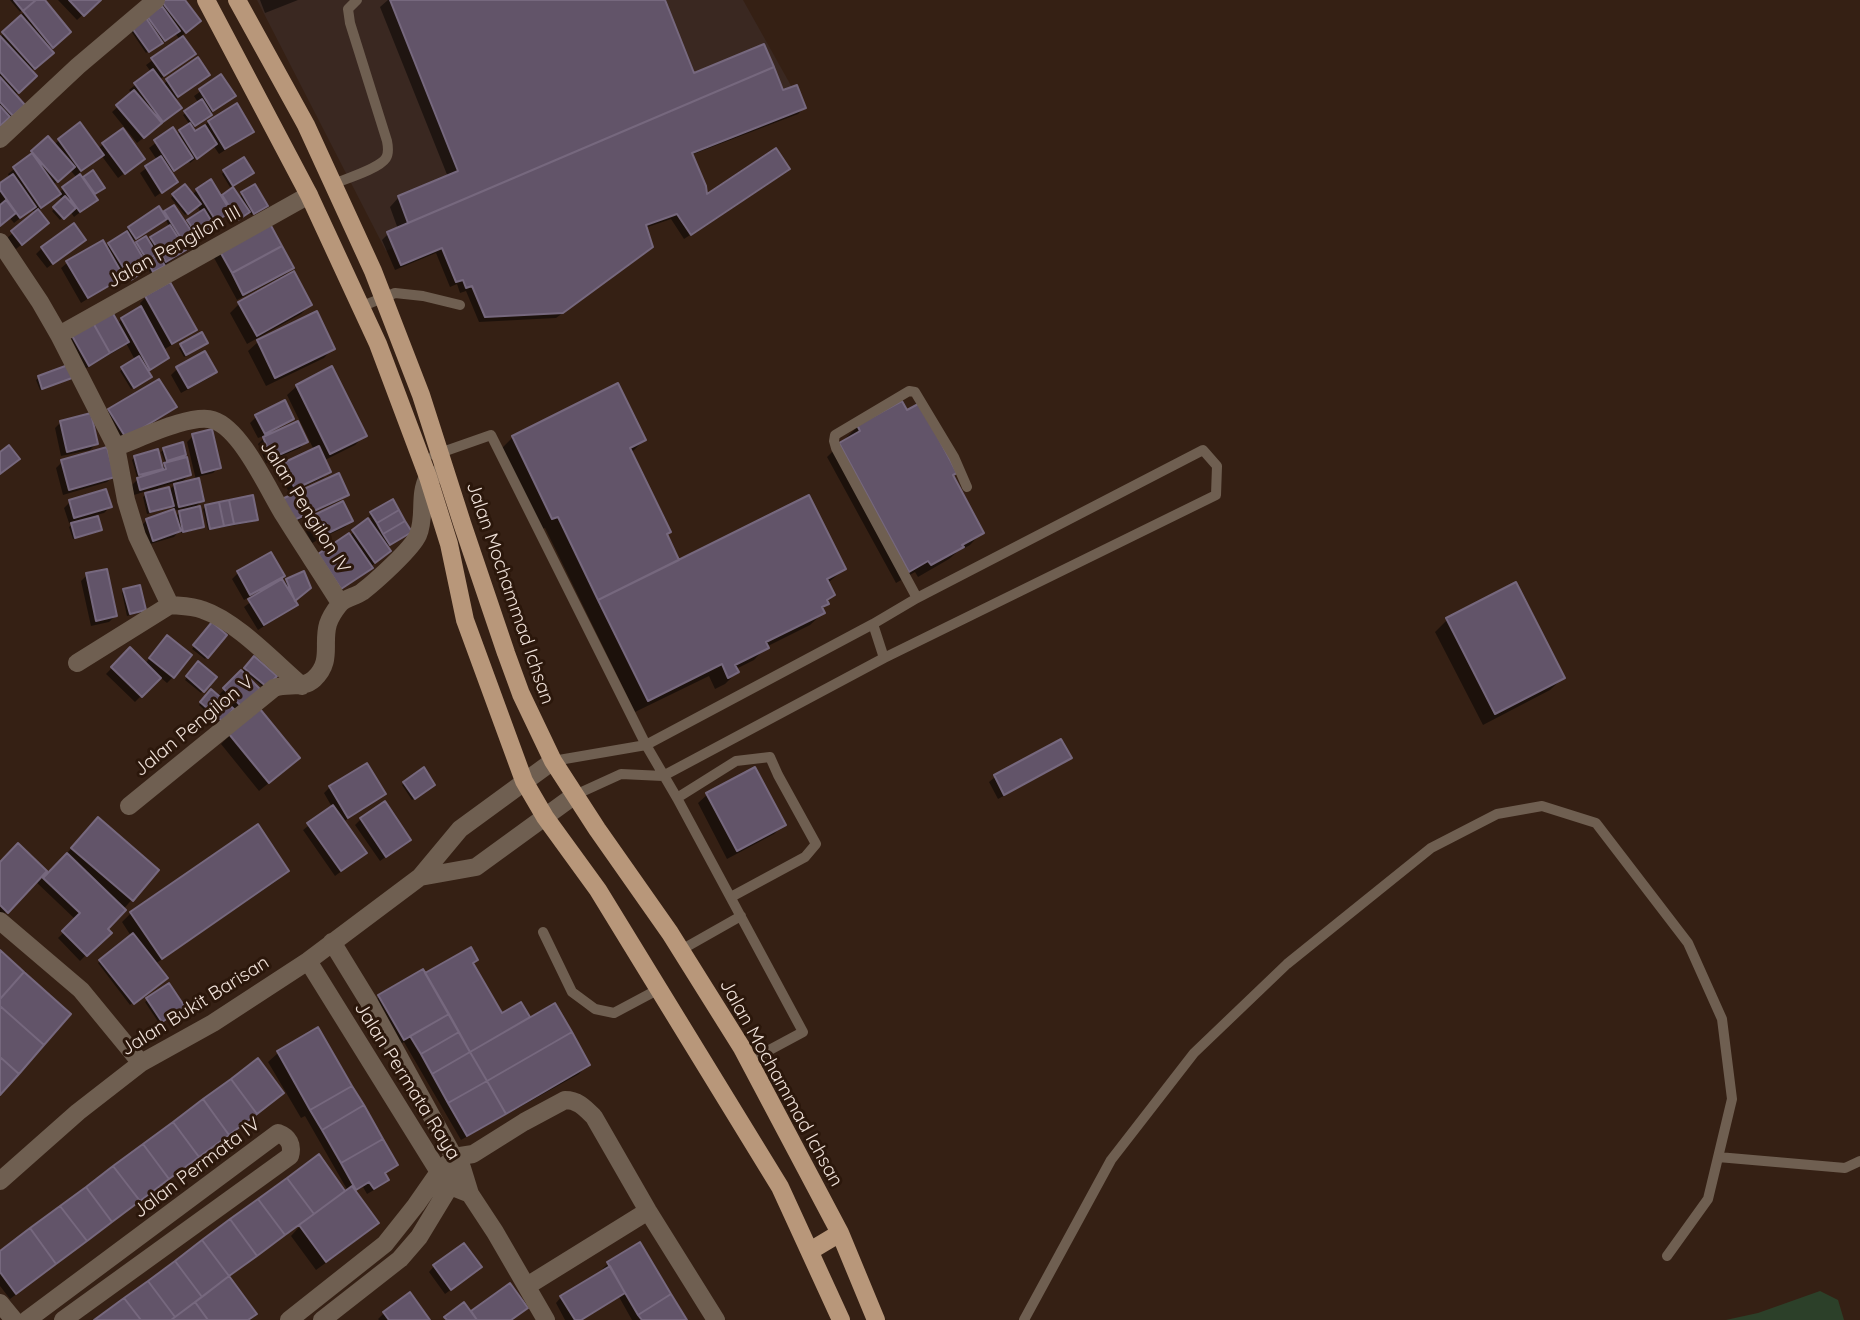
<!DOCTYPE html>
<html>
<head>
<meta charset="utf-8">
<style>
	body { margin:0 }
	canvas { display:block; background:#352014 }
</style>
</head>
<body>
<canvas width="1860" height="1320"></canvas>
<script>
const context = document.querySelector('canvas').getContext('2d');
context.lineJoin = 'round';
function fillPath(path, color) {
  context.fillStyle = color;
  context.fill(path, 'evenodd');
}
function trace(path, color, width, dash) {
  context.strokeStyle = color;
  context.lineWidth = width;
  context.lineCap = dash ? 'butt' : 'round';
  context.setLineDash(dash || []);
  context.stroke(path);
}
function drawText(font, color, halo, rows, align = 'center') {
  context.font = font + ' Quicksand,sans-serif';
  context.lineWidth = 6;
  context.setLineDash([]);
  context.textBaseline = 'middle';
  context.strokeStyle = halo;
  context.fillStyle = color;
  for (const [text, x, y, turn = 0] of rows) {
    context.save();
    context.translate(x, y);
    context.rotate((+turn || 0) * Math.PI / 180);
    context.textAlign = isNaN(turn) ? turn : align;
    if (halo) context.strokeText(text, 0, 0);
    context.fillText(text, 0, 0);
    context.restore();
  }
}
const medical = new Path2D(`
	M257,0h486l51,91 -312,116 -96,44z`);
const green = new Path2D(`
	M1820,1291l18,9 6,20h-118l32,-7z`);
const shadow = new Path2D(`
	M10,0h33l20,38 -14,12 -4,8 -15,14 5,4 -21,20 3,15 -17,13v-87l19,-18 -1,-1 9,-9 -2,-2 -5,5z
	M58,0h41l-22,20z
	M168,0h15l10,27 -12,9 12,18 -34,26 4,5 5,-5 40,-5 -34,25v14l-37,29 -25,-31 20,-18 -3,-4 22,-18 -5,-7 34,-25 -5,-7 -29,20 -15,-22z
	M260,0h38l-33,13z
	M388,0h275l30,75 70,-28 19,45 22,16 -6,6 -107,41 15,42 82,-28 -6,6 -98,64 -13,-20 -26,9v25l-89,65 -77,4 -13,-31 -6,2 -3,-9 -7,3 -14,-34 -41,17 -13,-30 6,-6 10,-5 -8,-22 9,-10 49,-20 -68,-170z
	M221,77l13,19 -43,32 3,5 15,-11 43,9 -6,6 -27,17 -6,-9 -23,18 -2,-3 -18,13 6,9 -21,15 -15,-24 17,-13 -8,-12 24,-18 3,5 14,-10 -7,-10 16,-11 -5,-8z
	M59,140l39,9 5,-5 34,20 -19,14 -17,-23 -23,19 4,6 3,-2 15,12 -7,5 3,5 -22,17 -4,-6 -10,9 -8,-9 11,-10 -5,-7 -21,17 4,18 -25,20 -9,-11 28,-24 -3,-5 -18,14 -5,-6 -9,7v-39l10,-7 -2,-4 19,-15 -1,-1 6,-6 22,-7zM70,170l7,8 -19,15 -5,-8z
	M224,171l25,4 -19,12 -8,-13z
	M197,190l24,9 2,-3 15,2 5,-4 20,14 -12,7 -2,-5 -14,11 -6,-10 -17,13 -1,5 -16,11 -2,3 -10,7 -5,6 -18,12 -10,5 -2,-5 -7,6 -17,10 -3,-6 -40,25 -20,-35 6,-5 35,-21 3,6 23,-15 -2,-2 3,-3 30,-19 4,6 2,-2 20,12 16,-12 -4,-8 -12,10 -14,-17 2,-3h19zM165,219l5,8 -22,15 -3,-4 -11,8 -3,-4zM153,256l2,4 -9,6 -3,-5z
	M78,245l-31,23 -11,-14 6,-6z
	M219,250l73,18 -6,6 -49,26 -24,-44z
	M169,284l26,45 -6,6 -26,15 4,8 -6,6 -14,8v7l-16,10 -11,-18 15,-11 -9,-17 -5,5 -38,22 -17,-29 6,-6 45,-11 5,-5 20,-12 -2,-4 6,-6z
	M239,304l71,1 -9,9 -54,30 -17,-31z
	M316,313l17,35 -9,10 -58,28 -18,-35 10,-9z
	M206,343l-22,14 -5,-9 3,-2z
	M177,369l38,3 -6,6 -28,15 -10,-18z
	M39,378h31l-2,2 -28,10 -4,-10z
	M297,386l68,49 -10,10 -32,16 5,11 -5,6 -34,15 -10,-23 5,-6 30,-14 -27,-55z
	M174,407l-6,6 -49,30 -15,-27 5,-5z
	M256,417l36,1 -6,6 -14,8 1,2 33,8 -6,6 -34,15 -8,-19 9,-9 -9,3 -8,-15z
	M61,422l35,22 -6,6 -29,6 -6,-28z
	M858,426l93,50 31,56 -12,13 -13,7 -8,7 -31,18 -3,-5 -19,11 -69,-126 13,-13 6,-4 -1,-1z
	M193,436l26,31 -6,6 -16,4 5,23 -9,10 9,17 -2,2 -19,4 -1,-3 -6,7 -27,8 -6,-19 6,-6 28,-3 8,-8 -10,2 -1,-6 -3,3 -22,6 -4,-17 7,-7 -16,5 -2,-10 10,-10 -5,2 -5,-17 3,-3 27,11 4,-4 -5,-12 3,-2 20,4 -6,7 11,14 -9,9 16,-4 -9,-38zM177,482l-9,9h-10v-3z
	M513,437l131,3 -12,12 33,83 13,27 166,7 -16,14 5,12 -12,15 2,3 -13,12 -44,22 -12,13 -18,9 1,3 -12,12 -10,5 -6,-13 -74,36 -90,-184 -5,2 -40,-80z
	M62,462l51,14 -6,6 -44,13 -7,-27z
	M347,495l-6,5 -55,26 -8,-19z
	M70,502l40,5 -6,6 -8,2 4,15 -3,2 -24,7 -4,-12 7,-6 -7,2 -5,-15z
	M206,506l50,13 -3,3 -45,8 -5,-21z
	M371,514l36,20 -21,13 3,4 -6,6 -13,10 -5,6 -30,21 14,-58 22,-17 -2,-3z
	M309,520l42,1 -6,6 -33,16 -9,-17z
	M271,554l12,21 -10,10 11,-1 3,-3 16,-8 -10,28 2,3 -5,6 -32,20 -14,-23 17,-13 -1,-3 -16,9 -12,-21 6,-6z
	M87,575l28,41 -6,6 -18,4 -10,-45z
	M124,591l21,19 -3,2 -15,4 -5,-23z
	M1447,620l116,58 -13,12 -67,35 -48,-93z
	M212,625l13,11 -20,23 -13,-10z
	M161,643l12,34 -6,6 -7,-6 -25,25 -29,-28 24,-25 15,15z
	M254,659l20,17 -10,12 -19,-16 -2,3 14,14 -22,22 -3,-3 -13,15 -20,-18 12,-14 6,6z
	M198,663l17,14 -14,16 -16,-13z
	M230,735l58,32 -29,24 -38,-47z
	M1060,741l9,17 -6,6 -65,35 -9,-17 6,-5z
	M366,765l18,29 -6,5 -35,23 16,36 -24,18 -32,-46 29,-23 -8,-14 6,-6z
	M404,783l27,4 -19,13 -10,-15z
	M708,794l75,31 -9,9 -47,25 -29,-56z
	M361,819l48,21 -29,21 -25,-36z
	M89,829l68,42 -51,58 3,3 -29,29 -22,-23 18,-18 -41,-39 -34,36h-1v-52l18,-19 30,28z
	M287,871l-9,9 -123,84 8,16 -33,25 -32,-42 33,-27 -9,-14 9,-9z
	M476,960l-4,4 30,52 19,-12 8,16 59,44 -9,10 -118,66 -57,-98 -10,6 -24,-42 9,-9 45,-21z
	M169,986l11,23 -21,14 -14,-21z
	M318,1029l78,136 -12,9 3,6 -6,6 -14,8 -4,-7 -9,5 23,31 -9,9 -52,38 -25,-34 9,-10 -1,-1 -71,52 20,43h-151l240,-124 2,2 9,-7 -43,-75 -4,2 -33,-56 10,-9z
	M276,1099l-266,200 -10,-13v-33z
	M640,1245l45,75h-53l-13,-23 -37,23h-17l-9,-17 5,-6 43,-25 -2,-3 6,-5z
	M434,1266l40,7 -29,21 -16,-22z
	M384,1313l44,7h-49l-1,-1z`);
const building = new Path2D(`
	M14,0h22l-13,11z
	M36,0h9l26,32 -18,16 -30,-37z
	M69,0h32l-17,16z
	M165,0h20l16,21 -15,12 -24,-31z
	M390,0h275l29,73 70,-29 10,23 -366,156 -10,-27 60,-25z
	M162,6l18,25 -15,10 -18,-25z
	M21,15l33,38 -19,16 -33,-37z
	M146,18l17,25 -14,9 -17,-24z
	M0,36l37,40 -18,17 -19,-21z
	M183,36l13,18 -32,22 -13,-18z
	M198,57l12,18 -32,22 -12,-18z
	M774,67l9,23 14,-5 9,23 -114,45 14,33 1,8 69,-46 14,21 -99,66 -14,-21 -31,11 7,22 -90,66 -78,4 -13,-31 -6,2 -3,-8 -7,2 -14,-34 -41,17 -14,-33z
	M153,69l29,39 -19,14 -29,-39z
	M221,74l15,22 -23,15 -14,-22z
	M0,77l25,28 -12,11 -13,-14z
	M134,90l28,33 -18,15 -28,-33z
	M202,99l10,16 -17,11 -11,-15z
	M237,103l17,29 -29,17 -17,-28z
	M0,106l10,11 -10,9z
	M80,122l24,33 -23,16 -23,-32z
	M190,123l5,8 10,-6 12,19 -20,15 -18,-29z
	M173,127l20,31 -19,13 -20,-31z
	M123,128l22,31 -20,15 -23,-31z
	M48,136l27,31 -17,15 -27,-31z
	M32,153l29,41 -20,14 -28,-41z
	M161,156l17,26 -16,11 -17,-27z
	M244,157l10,16 -21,13 -10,-16z
	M93,170l12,18 -10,6 -12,-17z
	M13,174l23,33 -16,11 -20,-28v-7z
	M80,174l18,26 -18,12 -18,-25z
	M211,179l20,33 -15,9 -20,-32z
	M185,184l16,20 -13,10 -16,-20z
	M255,184l13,22 -14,8 -13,-22z
	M233,187l17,25 -12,8 -16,-25z
	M65,196l11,12 -12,11 -11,-12z
	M6,200l10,13 -16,13v-21z
	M174,205l24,36 -11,7 -23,-37z
	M159,206l8,13 -31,20 -8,-12z
	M38,209l11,14 -27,22 -11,-14z
	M204,209l11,18 -16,11 -12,-18z
	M269,222l13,24 -50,27 -14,-25z
	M74,223l12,17 -33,24 -12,-17z
	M170,225l16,25 -20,12 -16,-25z
	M127,231l22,37 -18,12 -23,-37z
	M146,236l11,18 -10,6 -11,-18z
	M103,240l21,37 -36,21 -22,-37z
	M282,246l12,22 -51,27 -11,-22z
	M159,255l6,11 -12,6 -5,-10z
	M294,271l18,34 -55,31 -19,-34z
	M170,282l27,48 -25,14 -27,-48z
	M141,306l28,52 -19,12 -29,-52z
	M111,310l18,32 -19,11 -18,-32z
	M317,311l18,38 -60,29 -18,-38z
	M92,321l18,32 -21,13 -18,-32z
	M202,332l6,11 -22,12 -6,-11z
	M205,351l12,21 -29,16 -12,-21z
	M139,356l13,21 -18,11 -13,-21z
	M68,365l4,13 -30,11 -4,-13z
	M332,366l35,70 -37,18 -34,-69z
	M159,379l18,28 -51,31 -18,-29z
	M618,383l28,57 -16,8 41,84 -4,2 12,26 -81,40 -40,-83 -6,2 -40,-83z
	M285,400l9,19 -29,15 -10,-19z
	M902,401l5,9 13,-7 37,70 -4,2 31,58 -22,12 2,2 -33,18 -3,-4 -19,11 -70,-129 21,-12 -3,-6z
	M91,413l7,31 -31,8 -7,-31z
	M298,421l10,21 -36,16 -9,-21z
	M212,429l9,39 -19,5 -10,-39z
	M183,442l3,13 -19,6 -4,-13z
	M9,445l11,14 -20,15v-22z
	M319,446l12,26 -36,17 -12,-26z
	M107,447l8,30 -46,13 -8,-30z
	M158,449l5,20 -24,6 -5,-19z
	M187,457l4,18 -51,15 -3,-12 29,-9 -2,-6z
	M339,473l10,22 -57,26 -10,-22z
	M199,478l5,23 -25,6 -5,-23z
	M169,487l5,19 -24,6 -5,-19z
	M106,489l6,18 -38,11 -5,-18z
	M253,495l5,25 -24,4 -5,-24z
	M809,495l37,74 -19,10 8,16 -8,5 2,4 -7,3 3,6 -59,29 3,6 -34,17 4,7 -11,6 -6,-14 -74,37 -50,-101z
	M393,499l6,11 -22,13 -7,-11z
	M229,500l5,24 -10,2 -5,-24z
	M343,501l10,20 -35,17 -10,-20z
	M219,502l5,24 -14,3 -5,-24z
	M200,506l4,21 -21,5 -4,-21z
	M174,509l7,22 -28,10 -7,-22z
	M399,510l6,11 -22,13 -6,-11z
	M98,516l4,14 -27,8 -4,-15z
	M368,518l23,33 -16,12 -23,-33z
	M405,521l7,11 -22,13 -7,-11z
	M349,533l24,35 -32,21 -23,-35z
	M271,552l14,24 -35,19 -13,-24z
	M107,569l10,47 -21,5 -10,-48z
	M304,571l7,17 -16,13 -9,-22z
	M282,579l16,26 -34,20 -16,-26z
	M1516,582l49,96 -70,36 -49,-96z
	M140,585l6,25 -16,4 -7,-25z
	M212,622l15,13 -19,23 -15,-13z
	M167,635l25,20 -18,23 -25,-20z
	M130,647l31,31 -19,19 -31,-30z
	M254,656l23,20 -10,11 -23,-19z
	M198,661l19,16 -13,15 -18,-16z
	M241,670l19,19 -18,18 -19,-19z
	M211,689l23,20 -11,13 -23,-20z
	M260,709l40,49 -31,25 -40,-49z
	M1061,739l11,19 -68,37 -10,-20z
	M367,763l19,31 -38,24 -19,-32z
	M424,767l11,18 -20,14 -12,-17z
	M755,767l31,58 -49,26 -31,-58z
	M385,801l26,39 -25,17 -26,-39z
	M333,805l34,48 -26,18 -34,-48z
	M98,817l61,53 -26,31 -62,-53z
	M258,824l31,47 -127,88 -32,-47z
	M18,843l29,28 -39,42 -8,-8v-43z
	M67,853l59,57 -18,19 4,4 -25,23 -25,-25 18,-18 -37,-35z
	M133,933l35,45 -34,26 -35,-44z
	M471,947l7,13 -5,3 29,50 19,-11 9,15 -60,35 -45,-79z
	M0,950l24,22 -24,27z
	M423,969l26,45 -45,26 -26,-45z
	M24,972l47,42 -27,31 -44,-39v-7z
	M169,983l16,24 -23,15 -16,-24z
	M555,1003l17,29 -85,49 -17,-29z
	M0,1006l44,39 -25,29 -19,-17z
	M449,1014l10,18 -38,22 -11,-18z
	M318,1027l34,59 -42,24 -33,-59z
	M459,1032l11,20 -38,22 -11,-20z
	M572,1032l18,33 -84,49 -19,-33z
	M470,1052l17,29 -39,22 -16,-29z
	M0,1057l19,17 -19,21z
	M258,1058l26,35 -27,21 -26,-35z
	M231,1079l26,35 -28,21 -26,-36z
	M487,1081l19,33 -39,22 -19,-33z
	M352,1086l12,19 -42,25 -12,-20z
	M203,1099l26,36 -30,22 -26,-35z
	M364,1105l19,34 -42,24 -19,-33z
	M173,1122l26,35 -30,22 -26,-35z
	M383,1139l15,26 -13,8 4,7 -15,9 -5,-7 -13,8 -15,-27z
	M143,1144l26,35 -29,22 -27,-35z
	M319,1154l26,37 -31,23 -27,-36z
	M113,1166l27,35 -28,21 -26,-35z
	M287,1178l27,36 -29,21 -27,-36z
	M352,1186l27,37 -53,39 -27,-37z
	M86,1187l26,35 -25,19 -27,-35z
	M258,1199l27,36 -28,21 -27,-37z
	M60,1206l27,35 -31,23 -26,-36z
	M230,1219l27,37 -28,20 -27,-36z
	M30,1228l26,36 -40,30 -16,-22v-21z
	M202,1240l27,36 -27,21 -27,-36z
	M640,1242l31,52 -33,21 -31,-53z
	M464,1243l18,24 -31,23 -18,-25z
	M175,1261l27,36 -27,20 -27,-36z
	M610,1266l15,27 -44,27h-6l-15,-24z
	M229,1276l28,38 -9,6h-40l-13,-18z
	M148,1281l27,36 -4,3h-30l-17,-22z
	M510,1283l18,25 -17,12h-34l-6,-9z
	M410,1292l20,28h-41l-6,-8z
	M671,1294l16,26h-45l-4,-5z
	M124,1298l17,22h-47z
	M195,1302l13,18h-37z
	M464,1302l13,18h-30l-3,-3z`);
const service = new Path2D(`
	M333,184c12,-5 46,-15 53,-26 3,-5 2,-12 1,-17l-37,-118 -2,-14 9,-9
	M360,307l35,-14 28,3 37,9
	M434,455l57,-20 155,310 31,53 126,234 -54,29
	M917,598l-81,-150 -2,-7 1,-6 74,-44 6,1 39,65 13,30
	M873,624l11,34
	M553,761l93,-16 227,-121 44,-26 286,-148 14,16 -1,29 -332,163 -221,118 -42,-2 -46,21
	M677,798l59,-37 34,-4 8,18 38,69 -11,13 -74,40
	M543,932l29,60 23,17 19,4 45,-24
	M681,950l60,-34
	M1718,1157l127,11 15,-7
	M1024,1320l87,-160 83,-107 93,-89 144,-116 66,-34 45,-8 54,17 92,120 34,76 10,80 -24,100 -41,57`);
const minor = new Path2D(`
	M0,139l78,-73 78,-66
	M0,242l40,60 19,33 57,112 10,53 11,36 33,69
	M59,335l250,-140
	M116,447c23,-8 75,-34 97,-27 29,9 56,72 72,97 18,29 37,57 55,86
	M170,605c11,1 23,1 33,5 33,11 71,52 99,76
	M77,663l93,-58
	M129,806l145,-118c13,-6 28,2 40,-9 19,-18 8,-35 14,-55 2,-6 7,-14 11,-19 5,-7 16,-8 23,-13 13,-10 50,-43 56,-57 8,-18 0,-40 10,-58l8,-2
	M420,877l56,-10 99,-72
	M0,921l81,69 60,73
	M332,942l38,62 84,153 8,11 8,26
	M308,961l131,211 11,14 20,8 25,38 51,88
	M0,1181l78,-69 63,-49 72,-40 95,-62 112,-84 40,-48 93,-68
	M527,1286l121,-75
	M0,1303l14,17
	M27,1320l251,-187c11,4 15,12 12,23l-227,164
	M289,1320l96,-76 31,-39 23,-33 15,-15 19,-3 51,-32 41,-22c13,0 20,8 29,17l54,94 68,109
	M322,1320l78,-61 19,-22 37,-61`);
const primary = new Path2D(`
	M206,0l103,195 69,149 50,133 21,67 16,76 59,161 21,36 53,73 182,297 61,133
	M237,0l69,125 67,146 48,124 42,131 43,127 15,41 32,67 44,68 73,104 72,115 98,185 36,87
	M810,1251l30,-18`);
const streetNames = [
	["Jalan Pengilon III",174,247,-29],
	["Jalan Pengilon IV",305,507,58],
	["Jalan Mochammad Ichsan",510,593,71],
	["Jalan Pengilon V",194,726,-39],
	["Jalan Bukit Barisan",195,1006,-32],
	["Jalan Permata Raya",407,1081,58],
	["Jalan Mochammad Ichsan",781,1083,61],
	["Jalan Permata IV",197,1168,-37]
];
fillPath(medical, '#3a2821');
fillPath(green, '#2c4029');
fillPath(shadow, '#0007');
fillPath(building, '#625469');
trace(building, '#76687e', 2);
trace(service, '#6f5f51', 10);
trace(minor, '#6f5f51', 18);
trace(primary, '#b8977a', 18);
drawText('19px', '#f0e2da', '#2b170b', streetNames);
</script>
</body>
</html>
